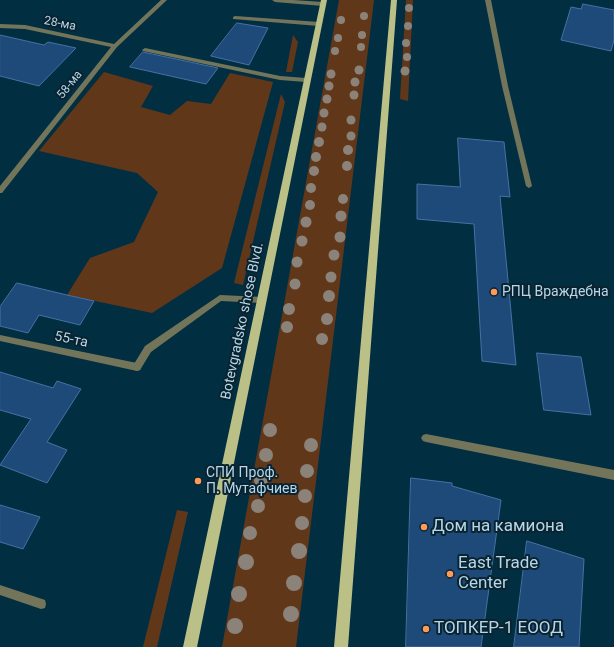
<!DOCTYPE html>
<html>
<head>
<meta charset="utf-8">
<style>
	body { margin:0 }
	canvas { display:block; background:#022e41 }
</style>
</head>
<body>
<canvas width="614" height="647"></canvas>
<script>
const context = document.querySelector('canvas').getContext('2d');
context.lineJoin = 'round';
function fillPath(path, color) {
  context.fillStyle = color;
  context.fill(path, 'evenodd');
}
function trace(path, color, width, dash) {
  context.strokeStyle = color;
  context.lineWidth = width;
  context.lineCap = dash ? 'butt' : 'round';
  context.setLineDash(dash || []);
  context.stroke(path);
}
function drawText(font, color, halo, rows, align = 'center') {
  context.font = font + ' Roboto,sans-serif';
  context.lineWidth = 4;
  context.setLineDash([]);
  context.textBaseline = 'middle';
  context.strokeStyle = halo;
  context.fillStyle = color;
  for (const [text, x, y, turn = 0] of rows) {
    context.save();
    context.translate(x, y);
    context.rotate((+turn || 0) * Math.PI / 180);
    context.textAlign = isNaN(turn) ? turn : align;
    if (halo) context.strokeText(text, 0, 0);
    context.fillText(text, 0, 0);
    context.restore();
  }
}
const green = new Path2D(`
	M339,0h35l-78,647h-74z
	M406,0h7l-5,101 -8,-2z
	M293,35l5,7 -6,30h-6z
	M104,72l49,14 -12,21 29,8 17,-14 24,3 19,-31 43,9 -51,186 -70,45 -85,-18 23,-37 44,-16 24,-50 -21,-19 -98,-22z
	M281,94l4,8 -42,183 -9,-2z
	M177,510l11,2 -31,135h-14z`);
const building = new Path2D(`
	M583,4l31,6v30l-3,11 -50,-11 10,-33 10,2z
	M237,23l31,5 -19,37 -38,-9z
	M0,35l44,10 4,-3 28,6 -37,38 -39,-10z
	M143,52l75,16 -12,16 -76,-17z
	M458,138l46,4 6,55 -10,-1 16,169 -34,-4 -8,-137 -57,-5v-35l43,3z
	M17,283l50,12 27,6 -14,24 -41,-10 -11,18 -28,-7v-19z
	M537,353l44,4 10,58 -47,-5z
	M0,372l53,16 4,-7 24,8 -34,53 20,8 -20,33 -47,-18 31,-46 -31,-9z
	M411,478l41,5v3l49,14 -20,147h-75z
	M0,505l40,12 -17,32 -23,-7z
	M527,541l57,18 -5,88h-65z`);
const service = new Path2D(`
	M272,0h21l30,2 3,2 -3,2 -48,-4z
	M485,0h6l17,86 24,100 -3,2 -3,-2 -24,-100z
	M235,16l84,6 3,2 -3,2 -86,-7v-2z
	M145,48l135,28 26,2 3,2 -3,2 -26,-2 -137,-29 -1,-1z
	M220,295l42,2 3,1 1,2 -1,2 -3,1 -41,-2 -70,51 -11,18 -3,1 -3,-1 -1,-3 1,-3 11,-18z`);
const minor = new Path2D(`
	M161,0h6l-50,47 -115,146h-2v-7l111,-139 -86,-18 -25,-1v-4l25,1 89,19z
	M0,335l137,28 3,1 1,3 -1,3 -3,1 -137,-30z
	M426,434l188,36v10l-188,-38 -3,-1 -2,-3 2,-3z
	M0,585l45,15 1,4 -1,4 -4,1 -41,-14z`);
const primary = new Path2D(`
	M321,0h6l-130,647h-14z
	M391,0h6l-49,647h-14z`);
const trees = [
	[409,8,4],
	[364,16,4],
	[341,20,4],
	[408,26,4],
	[362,35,4],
	[338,38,4],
	[406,43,4],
	[361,47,4],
	[335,51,4],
	[407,57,4],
	[359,70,4.5],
	[405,71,4.5],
	[331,74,4.5],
	[355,82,4.5],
	[329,86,4.5],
	[354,95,4.5],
	[327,99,4.5],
	[324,113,4.5],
	[351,120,4.5],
	[322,127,4.5],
	[351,136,4.5],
	[319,142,5],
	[348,150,5],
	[316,157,5],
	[347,166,5],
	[314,171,5],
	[311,188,5],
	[343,199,5],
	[310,205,5],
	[341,216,5.5],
	[306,222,5.5],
	[340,237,5.5],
	[302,241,5.5],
	[334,255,5.5],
	[297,262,5.5],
	[331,277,5.5],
	[295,284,5.5],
	[329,296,6],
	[289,309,6],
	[327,319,6],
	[287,327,6],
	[322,339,6],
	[270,430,7],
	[311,445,7],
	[266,455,7],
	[307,471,7],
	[261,480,7],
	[305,496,7],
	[258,506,7],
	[302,523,7],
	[250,533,7],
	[299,551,8],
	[246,562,8],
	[294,583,8],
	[239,594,8],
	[291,614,8],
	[235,626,8]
];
const markers = [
	[494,292,4,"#fe9b59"],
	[198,481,4,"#fe9b59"],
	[424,527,4,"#fe9b59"],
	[450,574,4,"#fe9b59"],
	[426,629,4,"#fe9b59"]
];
const farStreetnames = [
	["28-ма",60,24,11],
	["58-ма",70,85,-51]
];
const poiNames = [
	["РПЦ Враждебна",502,292],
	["СПИ Проф.",206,473],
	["П. Мутафчиев",206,489]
];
const streetNames = [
	["Botevgradsko shose Blvd.",243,321,-78],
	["55-та",71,340,12]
];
const nearPoinames = [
	["Дом на камиона",432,527],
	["East Trade",458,564],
	["Center",458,584],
	["ТОПКЕР-1 ЕООД",434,629]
];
fillPath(green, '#61371a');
fillPath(building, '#1e4a7a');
trace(building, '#4571a4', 1);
fillPath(service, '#727559');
fillPath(minor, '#727559');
fillPath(primary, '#bbc087');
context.fillStyle = '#8b827a';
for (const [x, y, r] of trees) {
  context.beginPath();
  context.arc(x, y, r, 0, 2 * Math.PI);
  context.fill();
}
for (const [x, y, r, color] of markers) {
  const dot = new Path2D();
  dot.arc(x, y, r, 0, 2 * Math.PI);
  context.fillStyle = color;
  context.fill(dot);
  trace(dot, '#0b232f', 1.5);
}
drawText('12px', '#b4d7eb', '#0b232f', farStreetnames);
drawText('14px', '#b4d7eb', '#0b232f', poiNames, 'left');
drawText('14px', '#b4d7eb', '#0b232f', streetNames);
drawText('17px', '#b4d7eb', '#0b232f', nearPoinames, 'left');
</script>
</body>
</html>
